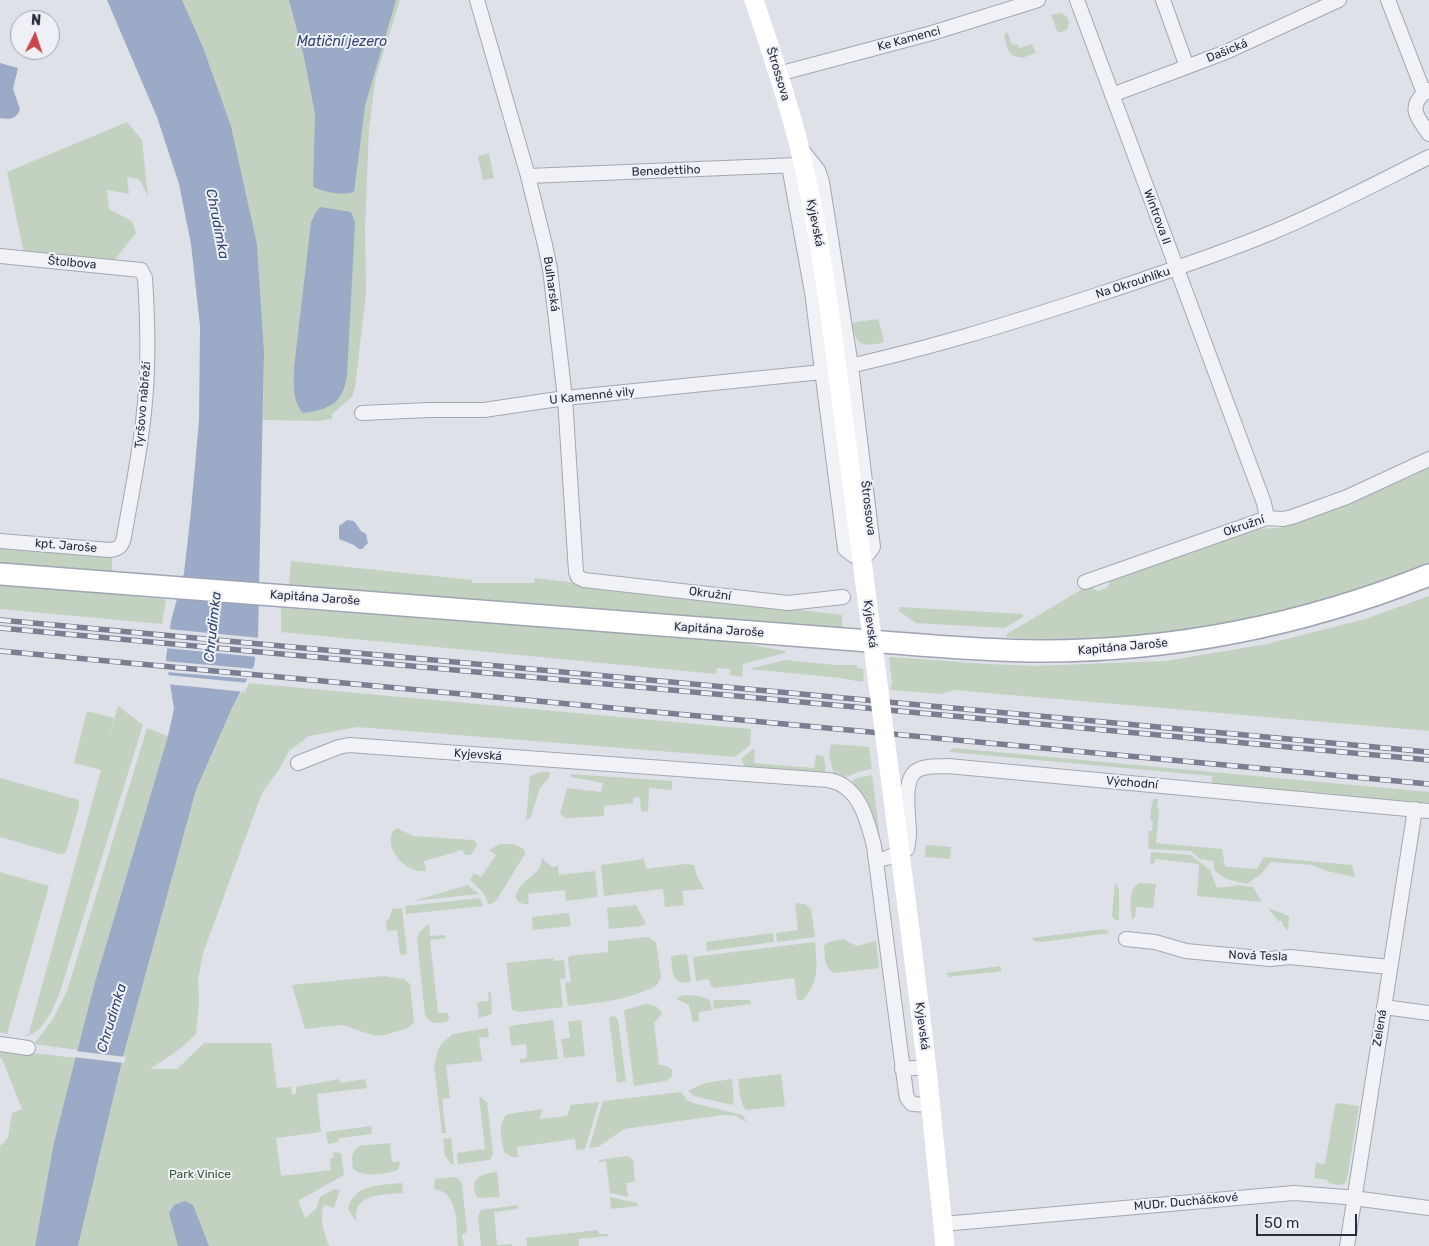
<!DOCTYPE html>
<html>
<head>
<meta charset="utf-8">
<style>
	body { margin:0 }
	#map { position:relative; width:1429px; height:1246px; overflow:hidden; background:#dfe1e8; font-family:Rubik,sans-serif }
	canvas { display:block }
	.north { position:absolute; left:10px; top:10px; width:50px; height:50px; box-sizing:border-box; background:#eef0f5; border:1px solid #9fa2ac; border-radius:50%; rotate:4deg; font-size:14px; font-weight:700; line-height:20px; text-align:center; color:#282d3e }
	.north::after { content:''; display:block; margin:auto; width:18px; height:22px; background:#c94748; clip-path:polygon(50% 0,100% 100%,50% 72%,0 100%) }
	.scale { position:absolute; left:1256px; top:1214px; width:101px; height:22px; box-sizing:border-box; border:2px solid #282d3e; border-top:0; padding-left:6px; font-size:15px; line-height:18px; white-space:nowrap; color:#282d3e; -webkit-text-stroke:4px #eef0f5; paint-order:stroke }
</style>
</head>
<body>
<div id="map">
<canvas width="1429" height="1246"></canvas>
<div class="north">N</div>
<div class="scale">50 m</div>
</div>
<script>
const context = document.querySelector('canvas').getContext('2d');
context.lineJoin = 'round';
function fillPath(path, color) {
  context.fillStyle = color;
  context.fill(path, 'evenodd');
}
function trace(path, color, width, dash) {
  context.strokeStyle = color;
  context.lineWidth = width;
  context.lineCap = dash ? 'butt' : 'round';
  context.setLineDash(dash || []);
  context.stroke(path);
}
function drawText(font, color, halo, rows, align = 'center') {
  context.font = font + ' Rubik,sans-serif';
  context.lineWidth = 4;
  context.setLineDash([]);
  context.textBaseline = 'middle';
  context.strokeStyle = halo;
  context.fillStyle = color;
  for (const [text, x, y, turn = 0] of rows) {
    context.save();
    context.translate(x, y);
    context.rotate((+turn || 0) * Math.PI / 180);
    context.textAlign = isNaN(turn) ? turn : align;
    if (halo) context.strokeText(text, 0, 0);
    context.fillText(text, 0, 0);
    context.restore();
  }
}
const green = new Path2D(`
	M182,0h218l-24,76 -7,52 -4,100 1,65 -11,95 -3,9 -20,17v5l-14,2 -55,-1 1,-68 -7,-108 -26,-118 -28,-79z
	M1061,13l7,5 1,5 -2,7 -9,3 -7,-18z
	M1007,31l5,14 5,-1 2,4 13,-4 4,9 -14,5 -9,-2 -5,-6 -4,-14z
	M127,122l15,18 6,56 -9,-17 -12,-2 2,17 -22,-4 2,19 23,12 4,12 -23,29 -89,-8 -17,-82z
	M489,153l5,25 -11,2 -5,-24z
	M876,319l3,2 5,21c-21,6 -29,3 -32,-19z
	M1429,465v98c-48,19 -97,37 -148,49 -62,15 -128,24 -191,26 -29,0 -56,2 -84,-1l1,-3 77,-46 9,-1 4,4 10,-3 6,-12 139,-47 27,-1 9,-3 71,-28z
	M0,545l112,8v20l-112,-8z
	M291,561l181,19v3h62l1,-5 307,37v16l-553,-46z
	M0,582l133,11 4,4 29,2 -4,25 -162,-15z
	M1429,596v135l-476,-41 -12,4 -51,-4 2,-8 -3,-25 99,7 47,2 130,-5 102,-17 98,-25z
	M900,607l123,7v3l-18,11 -89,-5 -17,-12z
	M281,608l444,32 60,11v2l-42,11 -1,13 -12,-2v-6l-13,-1 -1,6 -435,-42z
	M785,660l50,5h22v3l6,1 1,12h-2v1l-21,-4 -92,-9z
	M247,683l504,46 -1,16 -15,12 -378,-30 -48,9 -20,15 -9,17 -18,25 -59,160 -5,27 1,23 -3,31 -16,15 -30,20h27l27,-26h67l6,45 14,-1 1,7h4v-7l43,-8 1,4 25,-4 2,9 -50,6 4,38 -45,6 5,38 50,-6 -1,-12h4l-1,-6 8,1 3,22 -46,26 7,17 11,-9 4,-12 14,-8 6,1 -6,18 -10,-3c-5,14 0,28 5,41h-251l46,-193 72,-263 36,-82z
	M118,706l25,19 -83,267c-7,17 -16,41 -36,45l5,-4 72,-263 -27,-7 13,-52 27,7 -5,21z
	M147,728l21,8 -73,246 -17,68 -44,-6 19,-25 14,-28z
	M831,744l38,3 3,22 -14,3 -14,6 -10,-3 -5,-20z
	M953,748l476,44v13l-217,-19v-10l-263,-24z
	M753,749h2l-1,14 60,5 2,-13 7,1 3,10 -1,7 -79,-5 -4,-7v-3z
	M540,772h10l-1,6 -9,10 -9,28 -1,2 -4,2 4,-44z
	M570,774l102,7v9l-23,-2 -1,24 -7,-1 -1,-14 -7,1v5l-29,3v10l-32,2h-6l-6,-4 7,-26 34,4 2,-9 -32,-6z
	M872,775l8,64 -17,-45 -10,-12 1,-3z
	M0,778l79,22v6l-12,44 -3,4h-5l-59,-17z
	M1154,799h4l-1,9 2,1 -3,34 66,6 3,17 4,1 28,2 7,-12 88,8 3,12 -28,-6 -15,-6 -41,-3 -10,12 -14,10 -21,-5 -12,-9v-9l-14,-2 -9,-8 -42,-2 -1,-5 1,-13h3l1,-10 -3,-1 2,-18z
	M397,828l16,8 59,4 3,1 2,4 -6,10h-6l-3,-5 -38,11 2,10c-14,2 -30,-10 -34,-23 -2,-5 -1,-11 0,-16z
	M500,844h13l11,5 1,5 -29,47 -7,4 -6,-13 -13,-12 4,-7 7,4 15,-22 -7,-5z
	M926,845l25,2 -1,12 -25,-2z
	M1151,852l40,3 19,15 7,18 22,-3 14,2 9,15 -65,-6 2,-32 -44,-5 -1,5 -4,-1z
	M542,858l10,9 6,-1 1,9 36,-4 3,26 -32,4 -1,-11 -37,4 1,11 -9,-2 -4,-4c0,-14 14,-20 22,-29 3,-3 3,-8 4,-12z
	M644,859l2,10 39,-5 9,1 3,11 7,13 -22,2 2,14 -19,2 -2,-18 -59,7 -3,-31z
	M0,872l49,14 -42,148 -7,-2z
	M1115,882l4,7v31h-4l-3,-4z
	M1140,883l16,1 -3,24 -17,-1 -1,10 -3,2c-1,-11 -5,-31 8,-36z
	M468,885l11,9 -66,7z
	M480,898l3,8 -77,8 -1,-8z
	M795,903l10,1 6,5 4,28 -38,5 -1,-9 22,-3z
	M636,905l10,19 -6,2 -31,3 -2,-21z
	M402,908l5,45 -4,2 -3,-1 -3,-24 -10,1 -1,-11 3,-1 3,-10z
	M1268,908l21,8 -1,15 -6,-7 1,-1 -3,-3 -1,2z
	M569,913l2,13 -38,4 -1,-13z
	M429,924l1,12 15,-1 1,3 -16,2 8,73h10l1,5 -2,4c-10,1 -17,3 -22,-7l-8,-76 3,-8z
	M1104,929l6,4 -68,9 -7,-1 -4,-3z
	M773,933l1,9 -67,9 -1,-9z
	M648,937l8,5 1,6 4,29 -4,8c-27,15 -58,18 -89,21l-3,-23 6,-1 -3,-22 1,-4 39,-4v-11z
	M843,939l14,7 19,-5 3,27 -44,5c-11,-4 -10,-17 -11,-27l5,-4z
	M815,942c2,25 5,39 -13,59l-5,-2 -3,-21 -79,10 -4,-2 -2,-7 -13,2 -3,-24z
	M687,954l4,28c-21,3 -18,-10 -20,-26z
	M553,958l1,3 10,-1 2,18 -6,1 3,28 -44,5 -7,-2 -6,-47z
	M1000,966l2,5 -53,6 -3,-4z
	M384,976l20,3 6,5 4,38 -6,6 -23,7 -10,1 -33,-11 -37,4 -13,-44z
	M488,992h3l1,22 -13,4 -2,-16 12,-1z
	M685,995l14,1 11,4 2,10 -13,2v9l-6,1 -4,-17 -12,-6 3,-3z
	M713,1000h37l1,4 -37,5z
	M646,1004c7,0 14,3 16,10l-8,9 5,42c6,0 9,1 13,5v6l-6,5 -32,5 -10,-76z
	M615,1016l3,4 8,61 -9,2 -8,-66z
	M553,1020l5,39 -38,4v-4l7,-1 -1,-14 -15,2 -2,-20z
	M581,1020l4,36 -21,2 -3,-19 9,-1 -2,-16z
	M488,1028l1,9 -10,1 3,23 -36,4 4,33 -8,1 4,34h-4l-8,-68 4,-15 4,-7 11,-9z
	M0,1051l33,2 43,5 -22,84 -19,104h-35v-100l8,-8 4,-25 10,-4 -20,-50h-2z
	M781,1074l4,32 -39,4c-7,-8 -6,-21 -8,-31z
	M732,1079l2,22 -2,4 -38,-9 -6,-5 17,-8z
	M681,1092l6,8 6,3 49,12 5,7 -11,-6 -14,-1 -98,14 -26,18 -9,1 14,-47z
	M479,1096l8,6 6,51 -1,4 -3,3 -31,4 -1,-11 28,-4z
	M599,1102l-14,47 -9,1 -1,-11 -58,8 1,10h-5l-8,-4c-4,-11 -8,-32 3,-39l35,-5 -4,10 28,-3 4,-11z
	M1338,1103l21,3 -12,73 -3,5 -5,1 -11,-2v-3l-14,-2 2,-15 9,1 10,-59z
	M371,1126l1,8 -33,4 -1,4 -10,2 -2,-12z
	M451,1138l3,26h-3l-6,-8 -2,-17z
	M390,1143l2,19h8l-2,8c-12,4 -34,8 -45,-1 -1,-10 -3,-17 6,-23z
	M627,1156l6,3 2,23 -9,1 2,14 -18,-4 -4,-32 -7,1v-2z
	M497,1172l3,25 -20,1 -3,-1c-9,-19 5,-24 20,-25z
	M455,1177l4,2 3,4 5,49 -5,3 2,11h-6c-2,-20 2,-53 -24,-57l1,-10z
	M402,1183l1,10c-20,2 -53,0 -46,30l-9,-14c5,-25 34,-24 54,-26z
	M610,1197l27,6 1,3 -27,3z
	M518,1205v4l-24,3 3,33 15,-1v2h-31l-3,-30 3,-6z
	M598,1230l1,4h9v2l-30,3 1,7h-52l-1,-8z`);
const water = new Path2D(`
	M107,0h75l21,47 28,79 26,118 7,108 -6,285 -4,29 -22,42 -36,82 -72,263 -46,193h-43l19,-104 41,-160 73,-246 6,-27 -8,-51 5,-37 13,-48 7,-62 8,-91 1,-94 -9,-82 -12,-60 -22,-67z
	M289,0h107l-31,106 -11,86c-12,4 -29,0 -41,-5l2,-73 -11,-57z
	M0,63l18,5 -5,21 7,20c-3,10 -11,11 -20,9z
	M320,207l31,5 4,11 -8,152c-4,29 -17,34 -44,38 -11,-12 -9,-29 -9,-45l17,-146 5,-10z
	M347,520l7,1 7,10 5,3 2,9 -6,6h-3l-5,-4 -15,-6v-13z
	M185,1201l8,4 16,41h-31l-9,-33 5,-8z`);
const pier = new Path2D(`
	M168,629l92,9 -2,19 -93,-9z
	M164,661l92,8 -5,10 -85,-7z
	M166,675l83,8 -4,9 -78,-8z
	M75,1051l51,6 -2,6 -51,-6z`);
const street = new Path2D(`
	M477,0l51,176 17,69 5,24 15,129 11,174 2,5 6,3 204,23 55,-6
	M1077,0l187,503 3,15
	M1163,0l24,67
	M1388,0l36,93 5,-3
	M778,74l154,-41 106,-33
	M1424,93c-17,16 -5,26 5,41
	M1112,95l114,-43 113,-52
	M789,166l23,126 33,257 9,7 13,-1 6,-8 -22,-181 -29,-184 -4,-12 -16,-20
	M528,176l269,-11
	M0,256l141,14 4,8c3,45 4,90 -1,134 -4,42 -13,84 -20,125 -2,9 -5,12 -14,13l-110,-9
	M362,413l67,-3h55l81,-12 257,-26c97,-20 190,-49 284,-80 56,-19 112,-37 167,-60 53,-22 104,-49 156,-75
	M1085,582l182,-64 16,1 9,-2 55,-20 82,-38
	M298,763l41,-16 10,-2 479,35c31,5 39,39 46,66l32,247 1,5 5,6 19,1
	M877,860l10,-2 20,-9c1,-6 2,-11 2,-16 0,-16 -7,-52 7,-62 9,-6 22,-4 32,-5l481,45
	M1126,939l29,3 31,9 84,8 20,-2 100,10
	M1384,1007l45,6
	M0,1044l28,4
	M902,1069l25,-2
	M943,1224l351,-31 52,4 83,11
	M1347,1246l68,-437`);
const secondary = new Path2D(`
	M754,0c16,49 34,99 46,150 14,59 24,120 32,180
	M910,930l15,121 20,195`);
const primary = new Path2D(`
	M0,574l895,69c49,4 98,8 147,8 133,0 264,-27 387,-76`);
const rail = new Path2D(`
	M0,620l1429,132
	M0,628l1429,132
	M0,651l1429,133`);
const secondaryBridge = new Path2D(`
	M832,330l78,600`);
const streetNames = [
	["Ke Kamenci",909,39,-15],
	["Dašická",1227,51,-22],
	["Štrossova",778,74,73],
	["Benedettiho",666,171,-2],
	["Wintrova II",1157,217,70],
	["Kyjevská",815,223,79],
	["Štolbova",72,263,5],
	["Na Okrouhlíku",1133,283,-18],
	["Bulharská",551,284,82],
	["U Kamenné vily",592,396,-6],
	["Tyršovo nábřeží",143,405,-85],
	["Štrossova",868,508,83],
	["Okružní",1244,526,-19],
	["kpt. Jaroše",66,546,5],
	["Okružní",710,594,7],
	["Kapitána Jaroše",315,598,4],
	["Kyjevská",870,624,83],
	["Kapitána Jaroše",719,630,4],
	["Kapitána Jaroše",1123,647,-5],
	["Kyjevská",478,755,4],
	["Východní",1132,783,5],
	["Nová Tesla",1258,956,2],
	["Kyjevská",922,1026,83],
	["Zelená",1380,1028,-81],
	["MUDr. Ducháčkové",1186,1202,-5]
];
const parkNames = [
	["Park Vinice",200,1175]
];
const waterNames = [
	["Matiční jezero",342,42],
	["Chrudimka",217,224,79],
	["Chrudimka",213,627,-84],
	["Chrudimka",112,1018,-73]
];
fillPath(green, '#c2d1c0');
fillPath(water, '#9baac7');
fillPath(pier, '#dfe1e8');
trace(street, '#a4a7b2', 16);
trace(primary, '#9fa4b3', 24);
trace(street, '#f1f2f6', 14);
trace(secondary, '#fff', 19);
trace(primary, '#fff', 21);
trace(rail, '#797e91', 5.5);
trace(rail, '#eef0f5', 4, [11]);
trace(secondaryBridge, '#fff', 19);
drawText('12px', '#282d3e', '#eef0f5', streetNames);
drawText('12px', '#385936', '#eef0f5', parkNames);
drawText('italic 14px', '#344670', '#eef0f5', waterNames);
</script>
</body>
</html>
